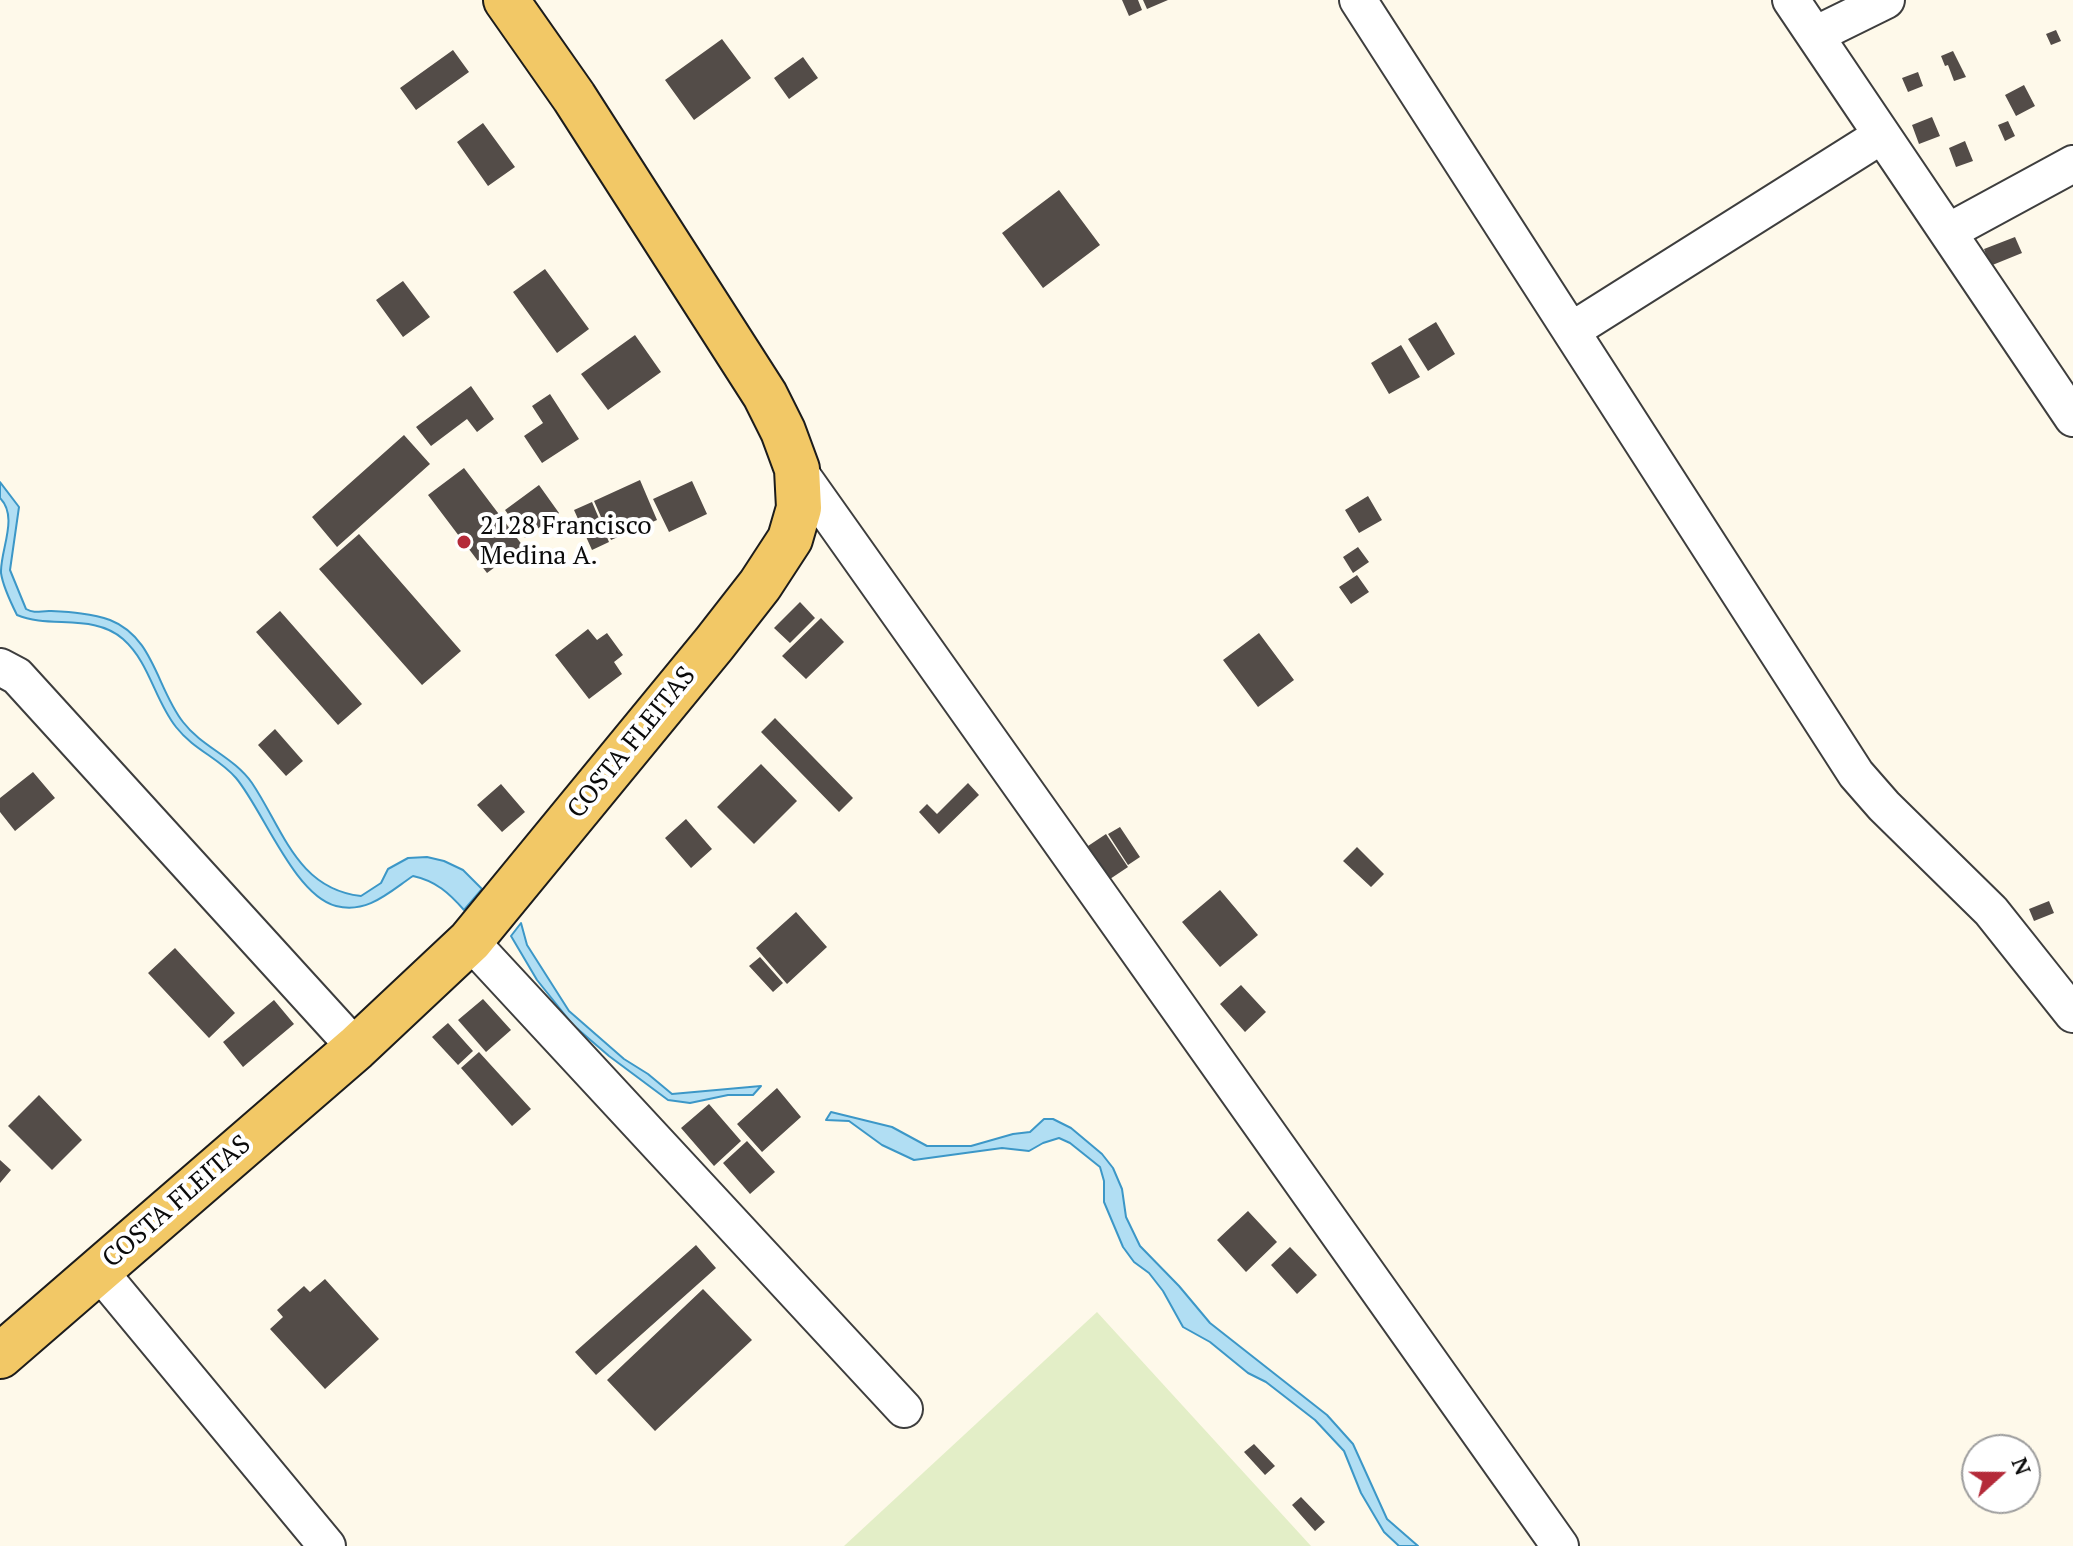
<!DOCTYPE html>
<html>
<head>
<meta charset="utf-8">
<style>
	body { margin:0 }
	#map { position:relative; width:2073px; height:1546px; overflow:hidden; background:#fef9ea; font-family:"PT Serif",serif }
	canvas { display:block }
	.north { position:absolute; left:1961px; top:1434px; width:80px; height:80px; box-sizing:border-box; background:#fff; border:2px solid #9d9d9d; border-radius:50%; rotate:69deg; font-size:22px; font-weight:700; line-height:32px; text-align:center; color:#0b0b0b }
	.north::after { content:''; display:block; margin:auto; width:28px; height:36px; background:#b42a39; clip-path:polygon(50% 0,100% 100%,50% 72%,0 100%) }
</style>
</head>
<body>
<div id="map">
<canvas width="2073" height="1546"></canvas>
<div class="north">N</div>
</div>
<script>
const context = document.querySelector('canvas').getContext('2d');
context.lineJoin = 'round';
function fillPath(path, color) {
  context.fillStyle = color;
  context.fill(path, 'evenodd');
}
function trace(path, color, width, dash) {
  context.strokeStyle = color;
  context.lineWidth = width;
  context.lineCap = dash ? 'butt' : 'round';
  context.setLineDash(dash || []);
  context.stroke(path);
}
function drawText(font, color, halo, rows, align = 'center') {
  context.font = font + ' "PT Serif",serif';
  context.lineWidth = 8;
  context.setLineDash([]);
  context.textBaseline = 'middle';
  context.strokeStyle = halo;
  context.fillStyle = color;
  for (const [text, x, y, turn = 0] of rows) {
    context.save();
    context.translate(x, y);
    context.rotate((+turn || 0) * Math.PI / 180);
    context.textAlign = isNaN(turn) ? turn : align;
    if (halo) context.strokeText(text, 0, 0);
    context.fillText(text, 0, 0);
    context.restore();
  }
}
const pitch = new Path2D(`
	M1097,1312l214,234h-467z`);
const water = new Path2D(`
	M0,482l19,25 -9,63 16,39c9,5 14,2 23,2 19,1 43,2 61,9 44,17 47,69 73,102 19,25 51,35 69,61 31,46 45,106 109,113l20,-13 7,-14 20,-11 19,-1 17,4 19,9 19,19 -18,21c-15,-17 -28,-29 -51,-34 -24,16 -45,38 -77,30 -42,-11 -73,-96 -100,-128 -17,-20 -42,-28 -60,-51 -22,-28 -26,-64 -53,-88 -29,-26 -74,-10 -106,-24 -6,-12 -14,-28 -16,-42 -1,-23 18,-56 -1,-75z
	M521,923l6,22 42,66 55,48 24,15 24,20 89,-8 -8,9h-25l-38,8 -22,-3 -59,-44 -36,-31 -36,-45 -26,-44z
	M831,1112l61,15 35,19h44l42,-12 17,-2 14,-13h9l18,9 31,26 11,14 9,21 4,28 14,29 39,40 31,37 117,92 26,29 34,75 31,27h-19l-15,-14 -23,-39 -17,-42 -29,-31 -49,-38 -18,-9 -38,-31 -27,-15 -20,-36 -14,-18 -15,-11 -11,-15 -19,-45v-21l-4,-14 -30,-24 -11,-5 -16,5 -14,8 -27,-3 -88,12 -32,-15 -33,-24 -23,-1z`);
const building = new Path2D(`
	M1122,0h16l4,10 -13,6z
	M1143,0h25l-21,9z
	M2056,30l5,11 -10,4 -5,-11z
	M722,39l29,39 -57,42 -29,-40z
	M453,50l16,22 -53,38 -16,-22z
	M1953,51l13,26 -12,4 -6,-16 -3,1 -4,-10z
	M803,57l15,21 -29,21 -15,-21z
	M1918,72l5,14 -15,6 -6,-14z
	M2024,85l11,21 -19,10 -11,-21z
	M1932,117l8,19 -21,8 -7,-19z
	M2008,121l7,15 -10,5 -7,-16z
	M483,123l32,44 -27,19 -31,-44z
	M1965,141l8,20 -17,6 -7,-19z
	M1059,190l41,55 -57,43 -41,-55z
	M2015,237l7,16 -32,13 -6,-17z
	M545,269l44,60 -32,24 -44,-61z
	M403,281l27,36 -27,20 -27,-37z
	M1436,322l19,32 -27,17 -20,-32z
	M635,335l26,37 -53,38 -27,-36z
	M1401,345l19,32 -31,17 -18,-31z
	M471,386l23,33 -17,13 -10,-13 -36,27 -15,-19z
	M550,394l29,45 -37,24 -18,-27 19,-13 -11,-17z
	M404,435l26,29 -93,83 -25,-30z
	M464,468l59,78 -36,27 -59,-78z
	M640,480l17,40 -46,20 -17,-39z
	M692,481l15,33 -38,18 -16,-33z
	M539,485l20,28 -34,25 -20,-28z
	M1368,496l14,24 -23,13 -14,-23z
	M592,502l17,40 -17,8 -18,-40z
	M359,534l102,117 -39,34 -103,-116z
	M1358,547l11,15 -16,11 -10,-16z
	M1357,575l12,17 -18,12 -12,-17z
	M800,602l15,16 -25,25 -16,-15z
	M280,611l82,93 -24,21 -82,-93z
	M821,618l23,24 -38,37 -24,-23z
	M588,629l9,11 10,-7 16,22 -9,7 8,12 -33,25 -34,-44z
	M1259,633l35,47 -36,27 -35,-47z
	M775,718l78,80 -14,14 -78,-80z
	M275,729l28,32 -17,15 -28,-31z
	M761,764l36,37 -43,43 -37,-37z
	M33,772l22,26 -40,33 -15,-19v-14z
	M968,783l11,12 -40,39 -20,-22 8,-8 10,10z
	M501,784l24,28 -23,20 -25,-27z
	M686,819l26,30 -21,19 -26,-30z
	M1120,827l20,30 -12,8 -20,-31z
	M1106,834l22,33 -21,14 -22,-33z
	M1357,847l27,27 -13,13 -28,-26z
	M1220,890l38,45 -38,32 -38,-45z
	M2049,901l5,12 -20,8 -5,-12z
	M796,912l31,35 -40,37 -31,-36z
	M175,948l60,65 -26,25 -61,-65z
	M760,957l23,26 -10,9 -24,-26z
	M1241,985l25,27 -21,20 -25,-28z
	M483,999l28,31 -25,22 -28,-32z
	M274,1000l20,24 -51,43 -20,-25z
	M448,1023l25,28 -15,14 -26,-28z
	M479,1052l52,57 -19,17 -51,-58z
	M777,1088l24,29 -39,35 -25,-28z
	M39,1095l43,45 -30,30 -44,-44z
	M709,1104l32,37 -27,25 -33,-38z
	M747,1141l28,31 -25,22 -27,-31z
	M0,1160l11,10 -11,13z
	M1248,1211l29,31 -31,30 -29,-32z
	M696,1245l20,23 -120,107 -21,-23z
	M1290,1247l27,28 -20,19 -26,-29z
	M325,1279l54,60 -54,50 -55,-60 13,-12 -6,-7 27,-24 6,6z
	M703,1289l49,51 -97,91 -48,-51z
	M1254,1444l21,22 -10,9 -21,-23z
	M1301,1497l24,25 -10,9 -23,-26z`);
const minor = new Path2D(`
	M1358,0l498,774 28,32 107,105 82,103
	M1791,0l282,418
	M1815,35l71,-35
	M1948,232l125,-68
	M1571,331l311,-196
	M797,469l763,1077
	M0,667l17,9 339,372
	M470,941l434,468
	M99,1271l228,275`);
const major = new Path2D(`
	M0,1356l356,-308 114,-107 244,-297 46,-59 30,-46 9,-31 -2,-39 -14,-38 -18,-36 -191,-298 -68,-97`);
const markers = [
	[464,542,8,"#b42a39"]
];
const poiNames = [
	["2128 Francisco",480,527],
	["Medina A.",480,557]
];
const streetNames = [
	["COSTA FLEITAS",632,743,-51],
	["COSTA FLEITAS",177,1202,-41]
];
fillPath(pitch, '#e3eec7');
fillPath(water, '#b1def3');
trace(water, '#3c97c7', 2);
fillPath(building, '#534c48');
trace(minor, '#3e3e3e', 40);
trace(major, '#1c1c1c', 48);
trace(minor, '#fff', 36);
trace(major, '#f2c866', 44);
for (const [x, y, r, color] of markers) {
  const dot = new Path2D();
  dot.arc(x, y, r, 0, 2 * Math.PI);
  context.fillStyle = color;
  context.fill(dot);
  trace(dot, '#fff', 3);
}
drawText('26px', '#0b0b0b', '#fff', poiNames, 'left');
drawText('26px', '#0b0b0b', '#fff', streetNames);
</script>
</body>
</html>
